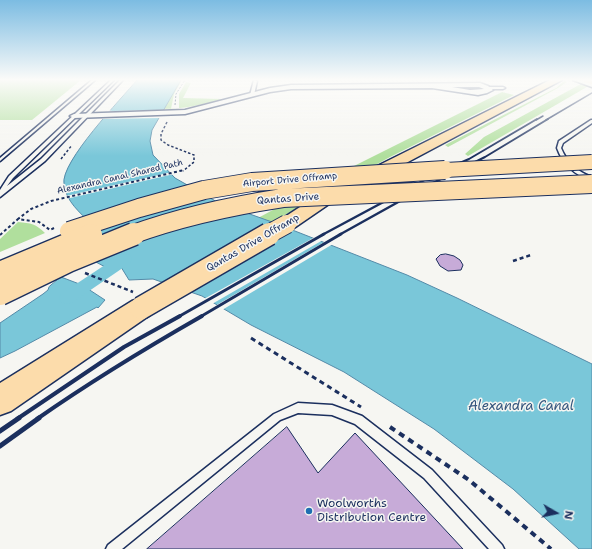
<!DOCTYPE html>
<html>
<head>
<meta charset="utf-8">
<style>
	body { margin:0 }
	#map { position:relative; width:592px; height:549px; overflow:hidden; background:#f6f6f2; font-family:"Shantell Sans",sans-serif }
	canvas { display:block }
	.north { position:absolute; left:536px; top:493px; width:40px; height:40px; -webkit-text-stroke:3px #f6f6f2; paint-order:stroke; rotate:99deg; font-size:11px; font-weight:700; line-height:16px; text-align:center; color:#1b2f5e }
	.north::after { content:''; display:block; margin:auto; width:14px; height:18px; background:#1b2f5e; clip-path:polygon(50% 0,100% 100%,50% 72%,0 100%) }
</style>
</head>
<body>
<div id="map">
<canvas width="592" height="549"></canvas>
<div class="north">N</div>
</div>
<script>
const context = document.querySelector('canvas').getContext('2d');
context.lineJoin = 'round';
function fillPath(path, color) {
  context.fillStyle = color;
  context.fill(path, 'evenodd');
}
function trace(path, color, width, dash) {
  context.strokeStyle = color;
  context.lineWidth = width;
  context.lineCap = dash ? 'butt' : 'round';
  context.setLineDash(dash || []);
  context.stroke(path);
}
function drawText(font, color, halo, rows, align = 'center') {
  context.font = font + ' "Shantell Sans",sans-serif';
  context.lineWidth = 3;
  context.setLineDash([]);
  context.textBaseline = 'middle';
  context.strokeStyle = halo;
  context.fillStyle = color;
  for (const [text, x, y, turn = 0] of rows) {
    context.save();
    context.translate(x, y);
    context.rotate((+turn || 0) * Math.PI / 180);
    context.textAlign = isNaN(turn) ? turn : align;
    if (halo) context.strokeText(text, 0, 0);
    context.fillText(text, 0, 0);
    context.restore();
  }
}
const green = new Path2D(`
	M0,80h81l-49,40h-32z
	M180,80h2l-8,14 -3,15 8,-1v-14l7,-12 5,1 -8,15 39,1c-20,6 -39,10 -60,10z
	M588,80h4v4l-124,72 -3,-2 19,-17z
	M564,81l3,1 -9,6 -110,59 -3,-2 111,-57z
	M502,92l12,3 -124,62 -118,65 -14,-4 96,-52z
	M18,222c13,1 18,2 27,11l-45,19v-13z`);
const water = new Path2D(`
	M137,80h44l-29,50 -2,11 3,14 22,23 44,25 53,19 135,53 50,23 135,66v185h-13l-66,-60 -79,-60 -90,-57 -93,-47 -49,-29 -49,-17 -24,1 -8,-13 -12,2 -15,-8 -3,-37c-11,-12 -25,-22 -27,-40 -4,-22 58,-86 73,-104z
	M61,277l21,8 23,15 -7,8 -1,-1 -82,44 -15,7v-35l43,-29 5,-4 1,-3z`);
const pier = new Path2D(`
	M108,110l4,1 54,-1 -5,8 -60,1z
	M172,172l2,2 -108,25v-3z
	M315,237l8,3 -111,64 -8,-5z
	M326,241l7,3 -111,66 -7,-4z`);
const canal = new Path2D(`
	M125,254l5,1 2,4 -2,4 -57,39 -6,2 -6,-2 -2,-4 2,-4 59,-39z`);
const building = new Path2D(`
	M446,254l8,2 6,4 3,5 -2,5 -13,1 -8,-5 -4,-7 4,-4z
	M287,427l31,46 37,-40 108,116h-316z`);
const pathFar5 = new Path2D(`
	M175,105l1,-11 9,-14`);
const pathFar4 = new Path2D(`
	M167,122l-6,12v6l7,5 26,10v7l-11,9
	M61,159l11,-14`);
const pathFar3 = new Path2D(`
	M54,228l-4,2 -11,-8 -21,-3 13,-10 20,-8 133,-31
	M0,235l18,-16`);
const pathFar2 = new Path2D(`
	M513,261l18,-6
	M85,273l48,19`);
const pathFar1 = new Path2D(`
	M251,338l110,69`);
const path = new Path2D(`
	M390,427l79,53 82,69`);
const lane = new Path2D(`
	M92,80h3l-95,81v-3z
	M111,80h3l-101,98 -6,8 34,-27 79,-79h3l-78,81 -45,36v-7l9,-14z
	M254,80l3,1 -3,14 -2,1 -2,-1z
	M488,87h15l2,1 -2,1h-16z
	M591,120h1v3l-29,20 -2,5c6,15 17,24 31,29v4c-17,-6 -29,-16 -35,-33l2,-7z
	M298,403l34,2 30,11 70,54 70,75 2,4h-15l-65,-71 -69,-54 -23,-9 -34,-2 -18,7 -158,129h-16l2,-4 166,-131z`);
const street = new Path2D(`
	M573,80h9l10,3v4z
	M480,83l8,3 5,4 -6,3 -9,2 -46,-7 -141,1 -21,3 -85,22 -111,4 -4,-2 4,-2 111,-4 85,-22 21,-3zM452,87h27l5,2 -14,1z`);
const highway = new Path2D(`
	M550,80h12l-233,124 -35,24 -7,2 -7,-2 -2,-4 2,-4 37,-24z
	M582,80h10v4l-8,-2z
	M141,298l9,3 3,7 -3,7 -139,96 -11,4v-32l132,-82z`);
const railFar5 = new Path2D(`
	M536,120l7,-4
	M546,120l46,-27`);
const railFar4 = new Path2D(`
	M441,171l28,-12 68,-40
	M457,171l28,-14 63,-38`);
const railFar3 = new Path2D(`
	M322,235l121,-65
	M339,235l88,-49 32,-16`);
const railFar2 = new Path2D(`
	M178,317l146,-83
	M200,317l141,-83`);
const railFar1 = new Path2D(`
	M17,419l107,-72 56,-31
	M37,419c53,-37 109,-71 165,-103`);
const rail = new Path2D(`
	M0,431l19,-13
	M0,446l39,-28`);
const highwayBridgeFar2 = new Path2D(`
	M427,171l165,-9`);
const highwayBridgeFar1 = new Path2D(`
	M69,231l70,-23 65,-18 48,-8 193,-12
	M131,235c49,-18 100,-29 152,-37l309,-14
	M267,235l20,-11`);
const highwayBridge = new Path2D(`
	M0,273l91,-38
	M0,294l68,-33 66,-27
	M141,308l128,-74`);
const markers = [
	[309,511,4,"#1f6fb2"]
];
const farStreetnames = [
	["Alexandra Canal Shared Path",120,177,-13],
	["Airport Drive Offramp",290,180,-5]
];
const streetNames = [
	["Qantas Drive",288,199,-4],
	["Qantas Drive Offramp",253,243,-30]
];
const nearPoinames = [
	["Woolworths",317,504],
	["Distribution Centre",317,518]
];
const nearWaternames = [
	["Alexandra Canal",521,407]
];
fillPath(green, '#b0df9d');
fillPath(water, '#7ac7d9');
trace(water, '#548aa8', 1);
fillPath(pier, '#f6f6f2');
fillPath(canal, '#7ac7d9');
fillPath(building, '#c7abd8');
trace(building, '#1b2f5e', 1);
trace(lane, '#1b2f5e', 3);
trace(street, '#1b2f5e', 3);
trace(highway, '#1b2f5e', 3);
trace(pathFar5, '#1b2f5e', 1, [2, 1.5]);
trace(pathFar4, '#1b2f5e', 1.5, [2.5, 2]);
trace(pathFar3, '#1b2f5e', 2, [3, 2.5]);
trace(pathFar2, '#1b2f5e', 2.5, [4, 3]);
trace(pathFar1, '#1b2f5e', 3, [5, 4]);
trace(path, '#1b2f5e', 4, [6, 5]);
fillPath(lane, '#f6f6f2');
fillPath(street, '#f6f6f2');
fillPath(highway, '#fcdcab');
trace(railFar5, '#1b2f5e', 1.5);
trace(railFar4, '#1b2f5e', 2);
trace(railFar3, '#1b2f5e', 2.5);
trace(railFar2, '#1b2f5e', 3);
trace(railFar1, '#1b2f5e', 4);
trace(rail, '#1b2f5e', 5);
trace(highwayBridgeFar2, '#1b2f5e', 16, []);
trace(highwayBridgeFar1, '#1b2f5e', 20, []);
trace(highwayBridge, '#1b2f5e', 25, []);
trace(highwayBridgeFar2, '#fcdcab', 14);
trace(highwayBridgeFar1, '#fcdcab', 18);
trace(highwayBridge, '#fcdcab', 22);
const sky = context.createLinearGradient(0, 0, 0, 156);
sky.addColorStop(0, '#7cbce2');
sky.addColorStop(0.51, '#fbfbf9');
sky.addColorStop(1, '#fbfbf900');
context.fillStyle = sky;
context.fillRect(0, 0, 592, 156);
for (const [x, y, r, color] of markers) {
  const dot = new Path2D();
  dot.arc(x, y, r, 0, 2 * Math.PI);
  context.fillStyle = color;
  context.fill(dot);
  trace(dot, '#f6f6f2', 1.5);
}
drawText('9px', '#1b2f5e', '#f6f6f2', farStreetnames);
drawText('10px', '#1b2f5e', '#f6f6f2', streetNames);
drawText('12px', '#1b2f5e', '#f6f6f2', nearPoinames, 'left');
drawText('italic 13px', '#33557d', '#f6f6f2', nearWaternames);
</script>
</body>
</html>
